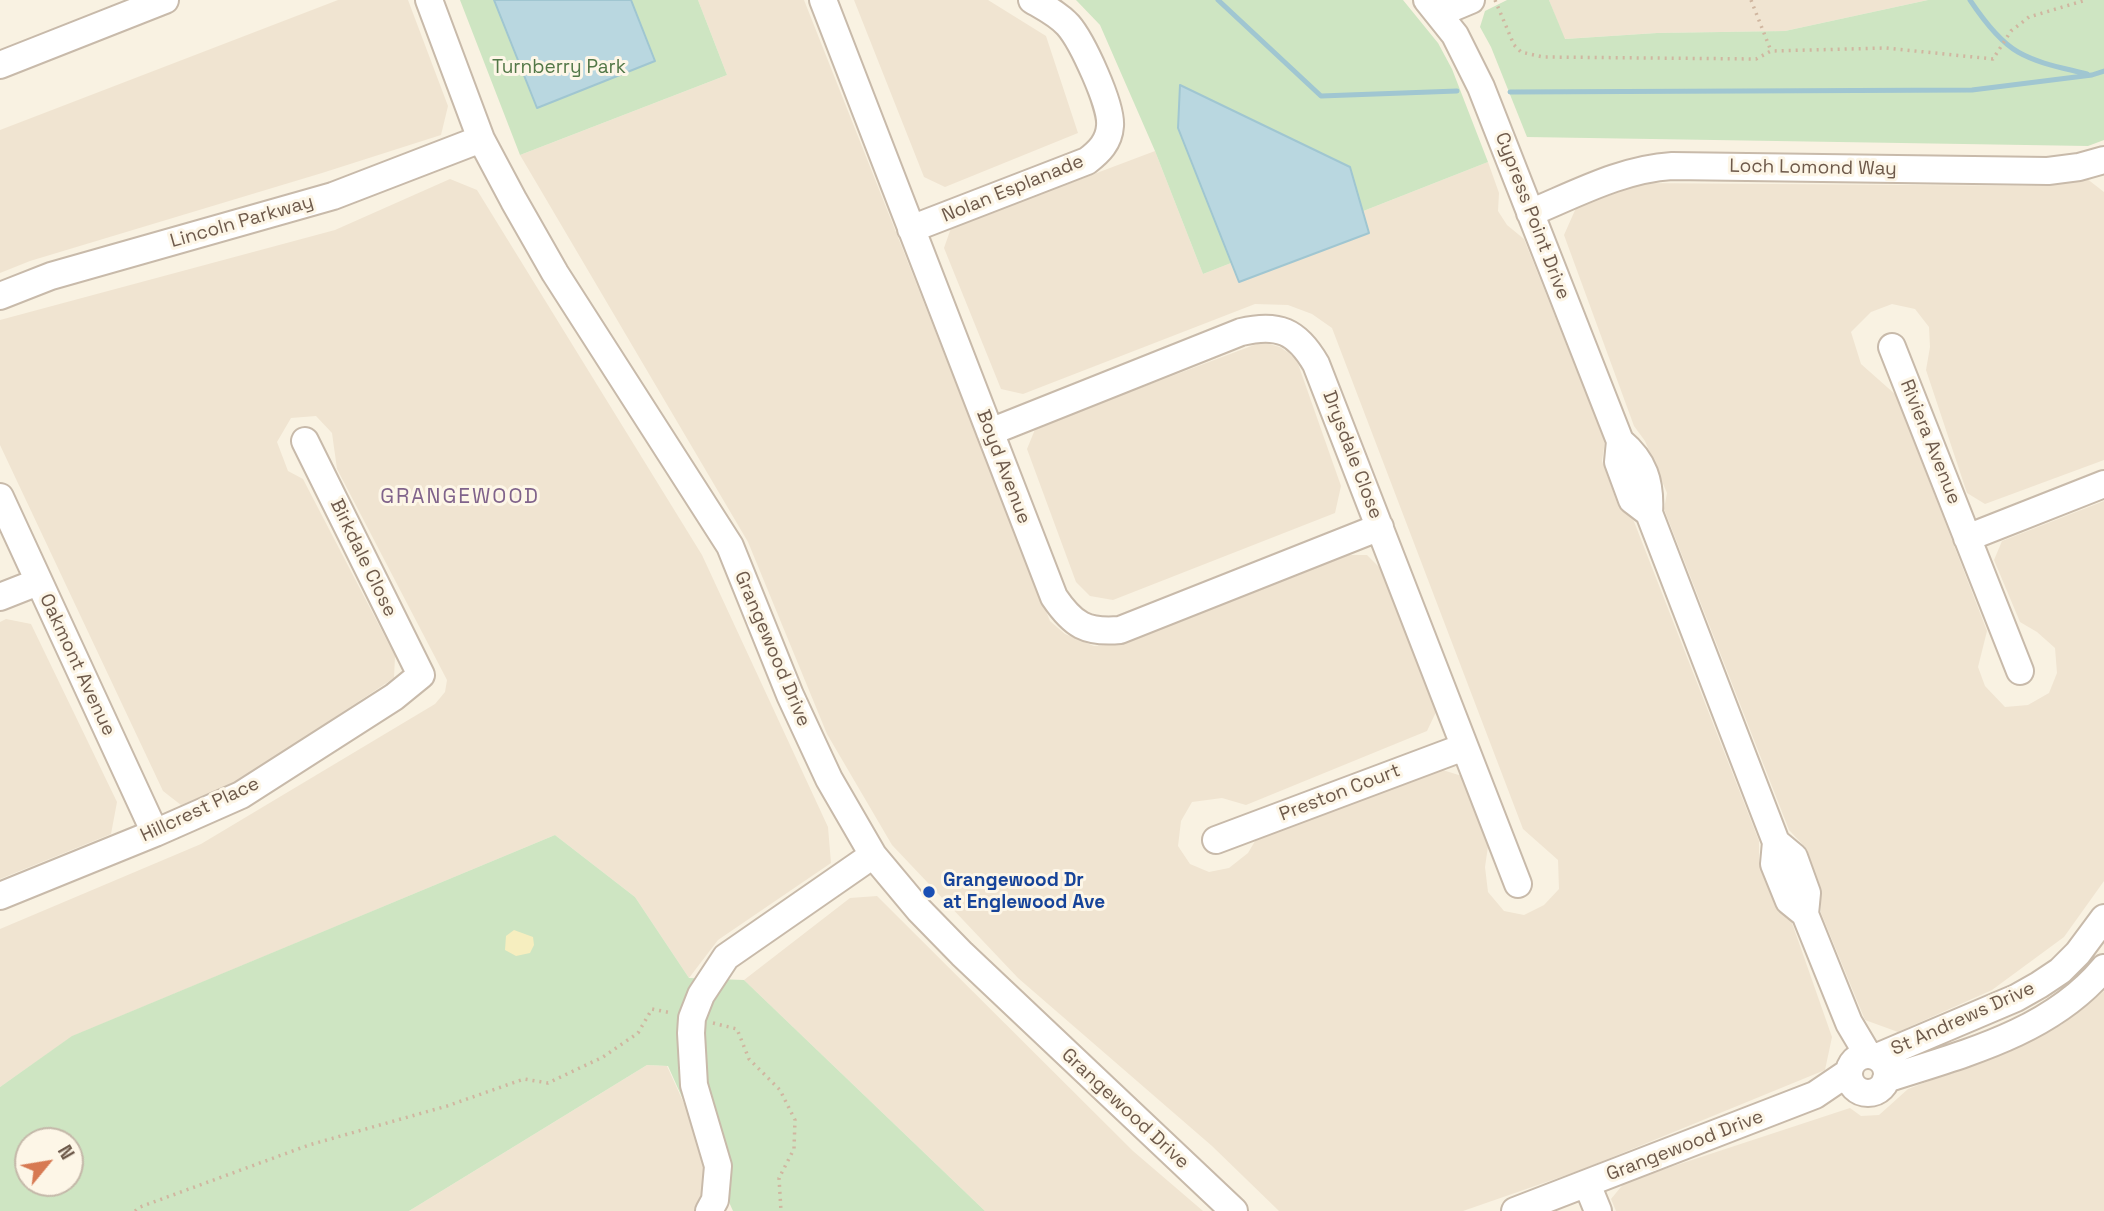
<!DOCTYPE html>
<html>
<head>
<meta charset="utf-8">
<style>
	body { margin:0 }
	#map { position:relative; width:2104px; height:1211px; overflow:hidden; background:#f9f2e2; font-family:"Space Grotesk",sans-serif }
	canvas { display:block }
	.north { position:absolute; left:14px; top:1127px; width:70px; height:70px; box-sizing:border-box; background:#fdf6e7; border:2px solid #c4b8a9; border-radius:50%; rotate:60deg; font-size:19px; font-weight:700; line-height:28px; text-align:center; color:#6e5a4b }
	.north::after { content:''; display:block; margin:auto; width:24px; height:32px; background:#d77a53; clip-path:polygon(50% 0,100% 100%,50% 72%,0 100%) }
</style>
</head>
<body>
<div id="map">
<canvas width="2104" height="1211"></canvas>
<div class="north">N</div>
</div>
<script>
const context = document.querySelector('canvas').getContext('2d');
context.lineJoin = 'round';
function fillPath(path, color) {
  context.fillStyle = color;
  context.fill(path, 'evenodd');
}
function trace(path, color, width, dash) {
  context.strokeStyle = color;
  context.lineWidth = width;
  context.lineCap = dash ? 'butt' : 'round';
  context.setLineDash(dash || []);
  context.stroke(path);
}
function drawText(font, color, halo, rows, align = 'center') {
  context.font = font + ' "Space Grotesk",sans-serif';
  context.lineWidth = 6;
  context.setLineDash([]);
  context.textBaseline = 'middle';
  context.strokeStyle = halo;
  context.fillStyle = color;
  for (const [text, x, y, turn = 0] of rows) {
    context.save();
    context.translate(x, y);
    context.rotate((+turn || 0) * Math.PI / 180);
    context.textAlign = isNaN(turn) ? turn : align;
    if (halo) context.strokeText(text, 0, 0);
    context.fillText(text, 0, 0);
    context.restore();
  }
}
const residential = new Path2D(`
	M338,0h70l40,106 -7,29 -119,38 -292,88 -30,12v-143z
	M698,0h106l246,621 15,13 29,12 22,-2 227,-89h24l16,16 53,141 -9,19 -181,74 -24,-7 -30,4 -11,19 -3,25 12,18 19,8 20,-4 19,-15 10,-17 178,-68 26,8 26,70 -3,21 3,25 16,19 20,4 20,-10 15,-16 -1,-29 -35,-31 -191,-501 -20,-14 -24,-9 -33,-1 -232,90 -22,-5 -57,-141 7,-20 204,-77 48,123 285,-112 11,31 -1,18 9,14 17,14 81,202 -3,20 16,44 15,14 126,322v20l17,45 15,14 41,117 -7,33 -244,100 -118,41h-184l-67,-65 -194,-168 -126,-133 -65,-111 -79,-192 -228,-387 207,-80z
	M854,0h134l58,36 32,97 -133,54 -21,-10z
	M1549,0h379l-143,31 -128,2 -93,6z
	M2086,178l18,14v268l-119,44 -18,-11 -41,-123 4,-23 -1,-20 -14,-18 -23,-5 -21,8 -20,20 10,32 35,31 91,236 -9,36 7,19 20,21 23,-2 21,-12 8,-20 -2,-25 -18,-16 -17,-10 -26,-62 8,-19 102,-40v380l-40,56 -72,53 -94,42 -33,-12 -44,-107v-20l-16,-46 -16,-17 -125,-321 3,-16 -22,-52 -11,-15 -70,-191 12,-27 59,-25 411,3z
	M450,179l27,11 225,365 126,272 3,36 -113,77 -29,38 -54,-81 -80,-62 -482,201 -73,51v-158l201,-85 234,-140 10,-12 2,-12 -110,-211 -5,-36 -16,-17 -25,2 -14,24 11,29 15,8 92,177 -1,22 -158,105 -55,22 -18,-14 -163,-346v-125l335,-90z
	M1262,342l18,5 16,11 45,128 -6,27 -222,87 -23,-4 -14,-14 -49,-133 9,-22z
	M6,619l25,5 86,178 -6,32 -111,45v-257z
	M877,896l256,255 70,60h-218l-241,-231 106,-82z
	M2104,991v220h-488l-5,-12 14,-17 225,-74 11,8 18,-1 29,-26 96,-37 57,-27z
	M647,1065l20,1 44,97 -6,29 -11,19h-285z`);
const green = new Path2D(`
	M460,0h238l29,75 -207,80z
	M1076,0h327l35,43 14,26 36,93 -285,112 -48,-123 -55,-126z
	M1507,0h42l16,39 92,-6 128,-2 143,-31h176v140l-16,6 -561,-9 -36,-90 -11,-20 5,-16z
	M555,835l80,62 54,81 55,2 241,231h-252l-65,-145 -21,-1 -238,146h-409v-124l72,-51zM28,1141h42v42h-42z`);
const sand = new Path2D(`
	M514,930l19,7 1,8 -4,8 -14,3 -11,-6 1,-14z`);
const water = new Path2D(`
	M494,0h137l24,61 -118,47z
	M1180,85l170,82 19,66 -130,49 -61,-154z`);
const stream = new Path2D(`
	M1218,0l103,96 136,-5
	M1970,0c12,18 29,41 48,52 21,12 46,16 69,22
	M1510,92l462,-2 120,-15 12,-4`);
const path = new Path2D(`
	M1495,0l19,45 7,7 22,5 213,2 15,-8 115,-3 107,11 18,-28 18,-14 57,-17
	M1751,0l20,51
	M713,1023l24,6 12,30 31,31 15,30 -1,29 -15,29 2,33
	M135,1211l5,-4 169,-62 138,-39 77,-27 24,4 55,-26 35,-24 14,-24 20,4`);
const minor = new Path2D(`
	M429,0l52,139 33,62 41,72 175,273 60,149 39,84 44,76 46,55 43,44 272,257
	M823,0l231,597c19,28 32,36 66,33l260,-103
	M1427,0l28,35 26,52 139,354 -2,21 14,38 17,13
	M1440,13l31,-13
	M0,65l165,-65
	M1530,213c46,-19 92,-44 142,-47l376,5 31,-4 25,-7
	M911,229l176,-68c12,-9 22,-19 23,-35 2,-21 -28,-85 -42,-101 -10,-11 -24,-18 -36,-25
	M0,296l51,-20 282,-80 148,-57
	M1892,347l128,324
	M990,432l251,-100c37,-9 56,-1 75,32l202,520
	M1620,441c24,20 31,41 29,72l127,329 -2,22 15,37 16,13
	M0,497l155,336
	M1967,538l137,-54
	M0,597l38,-15
	M1216,840l248,-93
	M1776,842l18,15 13,36 -2,21 44,109 19,32
	M0,896l155,-63 86,-38 153,-98 27,-22 -116,-234
	M1849 1074a19 19 0 1 1 38 0a19 19 0 1 1-38 0Z
	M1877,1057l139,-59 23,-13 21,-14 18,-18 26,-35
	M1886,1079c77,-25 164,-46 218,-111
	M1587,1184l11,27
	M709,1211l6,-11 3,-34 -24,-81 -3,-52 1,-15 9,-23 25,-38 147,-102
	M1515,1211l300,-116 34,-23`);
const markers = [
	[929,892,7,"#1a4fb4"]
];
const parkNames = [
	["Turnberry Park",559,68]
];
const streetNames = [
	["Loch Lomond Way",1813,168,1],
	["Nolan Esplanade",1013,189,-22],
	["Cypress Point Drive",1532,216,69],
	["Lincoln Parkway",242,222,-16],
	["Riviera Avenue",1930,442,68],
	["Drysdale Close",1352,455,69],
	["Boyd Avenue",1003,467,69],
	["Birkdale Close",363,558,64],
	["Grangewood Drive",772,649,67],
	["Oakmont Avenue",77,665,65],
	["Preston Court",1340,793,-21],
	["Hillcrest Place",200,810,-25],
	["St Andrews Drive",1963,1019,-24],
	["Grangewood Drive",1125,1109,43],
	["Grangewood Drive",1685,1146,-21]
];
const transitNames = [
	["Grangewood Dr",943,881],
	["at Englewood Ave",943,903]
];
const neighbourhoodNames = [
	["GRANGEWOOD",460,497]
];
fillPath(residential, '#f0e4d1');
fillPath(green, '#cee5c2');
fillPath(sand, '#f6eebf');
fillPath(water, '#b9d7e0');
trace(water, '#a0c6d1', 2);
trace(stream, '#a0c6d1', 5);
trace(minor, '#c8baaa', 30);
trace(path, '#d0b6a0', 3.5, [2, 5]);
trace(minor, '#fff', 26);
for (const [x, y, r, color] of markers) {
  const dot = new Path2D();
  dot.arc(x, y, r, 0, 2 * Math.PI);
  context.fillStyle = color;
  context.fill(dot);
  trace(dot, '#fdf6e7', 2.5);
}
drawText('19px', '#537848', '#fdf6e7', parkNames);
drawText('19px', '#6e5a4b', '#fdf6e7', streetNames);
drawText('bold 19px', '#164399', '#fdf6e7', transitNames, 'left');
context.letterSpacing = '2px';
drawText('21px', '#80638b', '#fdf6e7', neighbourhoodNames);
context.letterSpacing = '0px';
</script>
</body>
</html>
